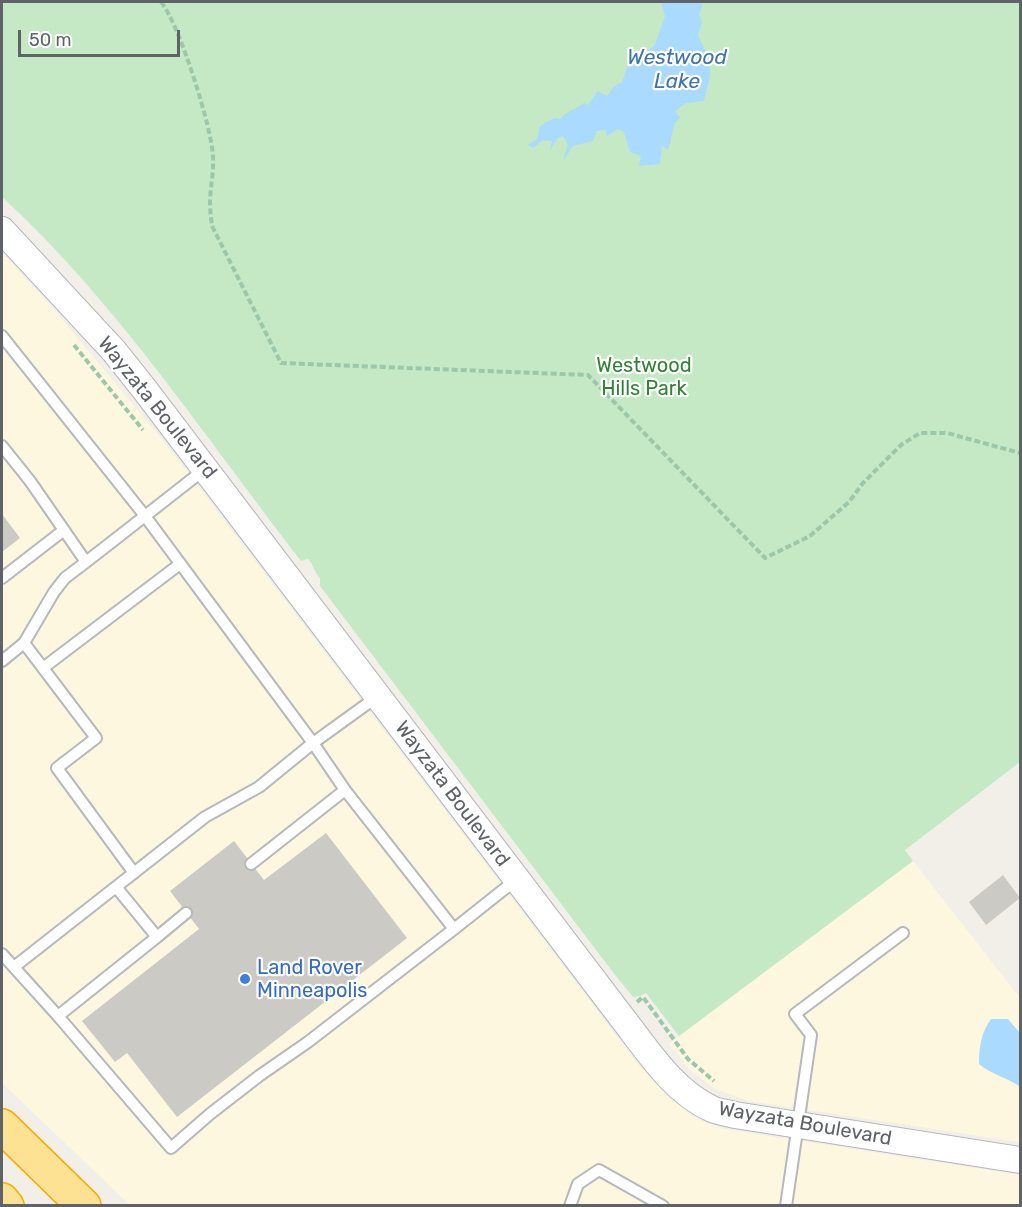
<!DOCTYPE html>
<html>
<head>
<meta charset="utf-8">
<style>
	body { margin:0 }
	#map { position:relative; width:1022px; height:1207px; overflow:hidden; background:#f1efe8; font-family:Rubik,sans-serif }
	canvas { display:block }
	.frame { position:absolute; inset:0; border:3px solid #5f6368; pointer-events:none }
	.scale { position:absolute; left:18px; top:30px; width:162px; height:27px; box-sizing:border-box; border:3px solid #5f6368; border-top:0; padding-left:8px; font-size:18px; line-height:21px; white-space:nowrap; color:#5f6368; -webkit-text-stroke:4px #fff; paint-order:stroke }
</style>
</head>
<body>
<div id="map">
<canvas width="1022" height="1207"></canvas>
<div class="frame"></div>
<div class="scale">50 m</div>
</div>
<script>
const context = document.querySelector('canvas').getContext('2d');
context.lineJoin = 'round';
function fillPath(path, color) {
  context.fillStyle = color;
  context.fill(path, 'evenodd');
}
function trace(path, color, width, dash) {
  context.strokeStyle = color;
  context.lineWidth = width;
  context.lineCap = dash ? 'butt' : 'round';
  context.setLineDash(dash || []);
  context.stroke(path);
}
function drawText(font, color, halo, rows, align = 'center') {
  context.font = font + ' Rubik,sans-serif';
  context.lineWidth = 4.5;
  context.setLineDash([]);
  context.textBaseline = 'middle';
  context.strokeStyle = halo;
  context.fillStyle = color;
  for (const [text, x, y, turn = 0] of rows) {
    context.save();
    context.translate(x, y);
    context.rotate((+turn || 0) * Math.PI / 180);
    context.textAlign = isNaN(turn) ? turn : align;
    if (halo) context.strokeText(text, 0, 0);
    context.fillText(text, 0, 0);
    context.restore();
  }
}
const commercial = new Path2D(`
	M2,253l48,52 119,143 449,590 19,25 33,36 27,20 27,10 296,46v30h-890l-128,-122z
	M913,861l107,137v144l-271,-41 -34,-12 -26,-20 -20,-25z`);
const green = new Path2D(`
	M2,2h1018v760l-115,88 8,11 -234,175 -33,-43 -6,3 -7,1 -21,-26 -292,-385v-8c-6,-6 -6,-13 -12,-19l-7,2c-95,-122 -184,-259 -299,-364z`);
const water = new Path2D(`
	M661,2h40l1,5 -3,7 3,8 -4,13 12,26v15l-6,25 -18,2 -11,8 5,7 -5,5 -7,27 -6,-4 -2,18 -21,2 2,-10 -11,-4 -6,-20 -6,-3 -11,7 -2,-6 -8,1 -4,10 -20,5 -10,15 5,-17 -5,-8 -5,2 -8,12 2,-9 -9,-1 -10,8 -5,-3 9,-6 3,-13 14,-8 6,1c7,-8 16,-10 24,-16l4,2 10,-14 9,5 7,-9 8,-5 5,-14 28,-23 10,-29z
	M991,1019h17l12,14v54c-13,-10 -28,-12 -41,-23 0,-17 2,-31 12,-45z`);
const building = new Path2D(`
	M2,514l18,24 -18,14z
	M326,833l81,105 -230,179 -50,-64 -12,9 -33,-41 117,-92 -29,-38 64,-50 30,39z
	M1003,875l17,23 -34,27 -17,-23z`);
const path = new Path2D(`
	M161,2c18,21 51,126 52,155 1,16 -3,31 -3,46 0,8 1,15 2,23l69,137 307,12 177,183 45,-22 39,-34 14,-19 38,-38 19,-12h27l73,20
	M74,345l69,85
	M637,1002l6,-5 45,62 26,22`);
const service = new Path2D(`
	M2,336l143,180 60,-47
	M2,446l28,35 56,81 -21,16 -11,14 -30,51 -22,18
	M86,562l59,-46 168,227 32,47 109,139 63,-50
	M2,578l62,-48
	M24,643l72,95 -39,30 77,105
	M43,668l137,-104
	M251,864l94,-74
	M157,937l29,-24
	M2,954l56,62 113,132 39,-34 49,-38 49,-34 146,-113
	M14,967l191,-150 54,-30 54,-44 65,-47
	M58,1016l99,-79 -41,-50
	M570,1206l8,-22 21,-14 64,36
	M786,1206l25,-171 -16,-21 108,-81`);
const tertiary = new Path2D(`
	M2,230l112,121 31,39 475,625c26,33 52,76 92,94 7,3 16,4 23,6l285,45`);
const motorway = new Path2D(`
	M2,1126l82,80
	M2,1200l5,6`);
const markers = [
	[245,979,6,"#3f7fe0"]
];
const parkNames = [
	["Westwood",644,366],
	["Hills Park",644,389]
];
const streetNames = [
	["Wayzata Boulevard",157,408,51],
	["Wayzata Boulevard",452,794,53],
	["Wayzata Boulevard",805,1124,10]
];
const shopNames = [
	["Land Rover",257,968],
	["Minneapolis",257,991]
];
const waterNames = [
	["Westwood",677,58],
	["Lake",677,82]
];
fillPath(commercial, '#fef7e0');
fillPath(green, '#c5e8c5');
fillPath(water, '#aadaff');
fillPath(building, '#cccac5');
trace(service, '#b5b8bc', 14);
trace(tertiary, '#b5b8bc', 28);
trace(motorway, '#f9ab00', 36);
trace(path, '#9cc7a9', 4, [6, 3]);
trace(service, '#fff', 10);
trace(tertiary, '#fff', 26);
trace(motorway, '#fde293', 33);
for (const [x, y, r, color] of markers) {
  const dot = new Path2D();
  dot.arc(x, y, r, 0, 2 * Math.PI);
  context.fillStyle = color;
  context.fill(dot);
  trace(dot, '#fff', 2);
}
drawText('20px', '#348238', '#fff', parkNames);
drawText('20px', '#5f6368', '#fff', streetNames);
drawText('20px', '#366cbe', '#fff', shopNames, 'left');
drawText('italic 21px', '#4174aa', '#fff', waterNames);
</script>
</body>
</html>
